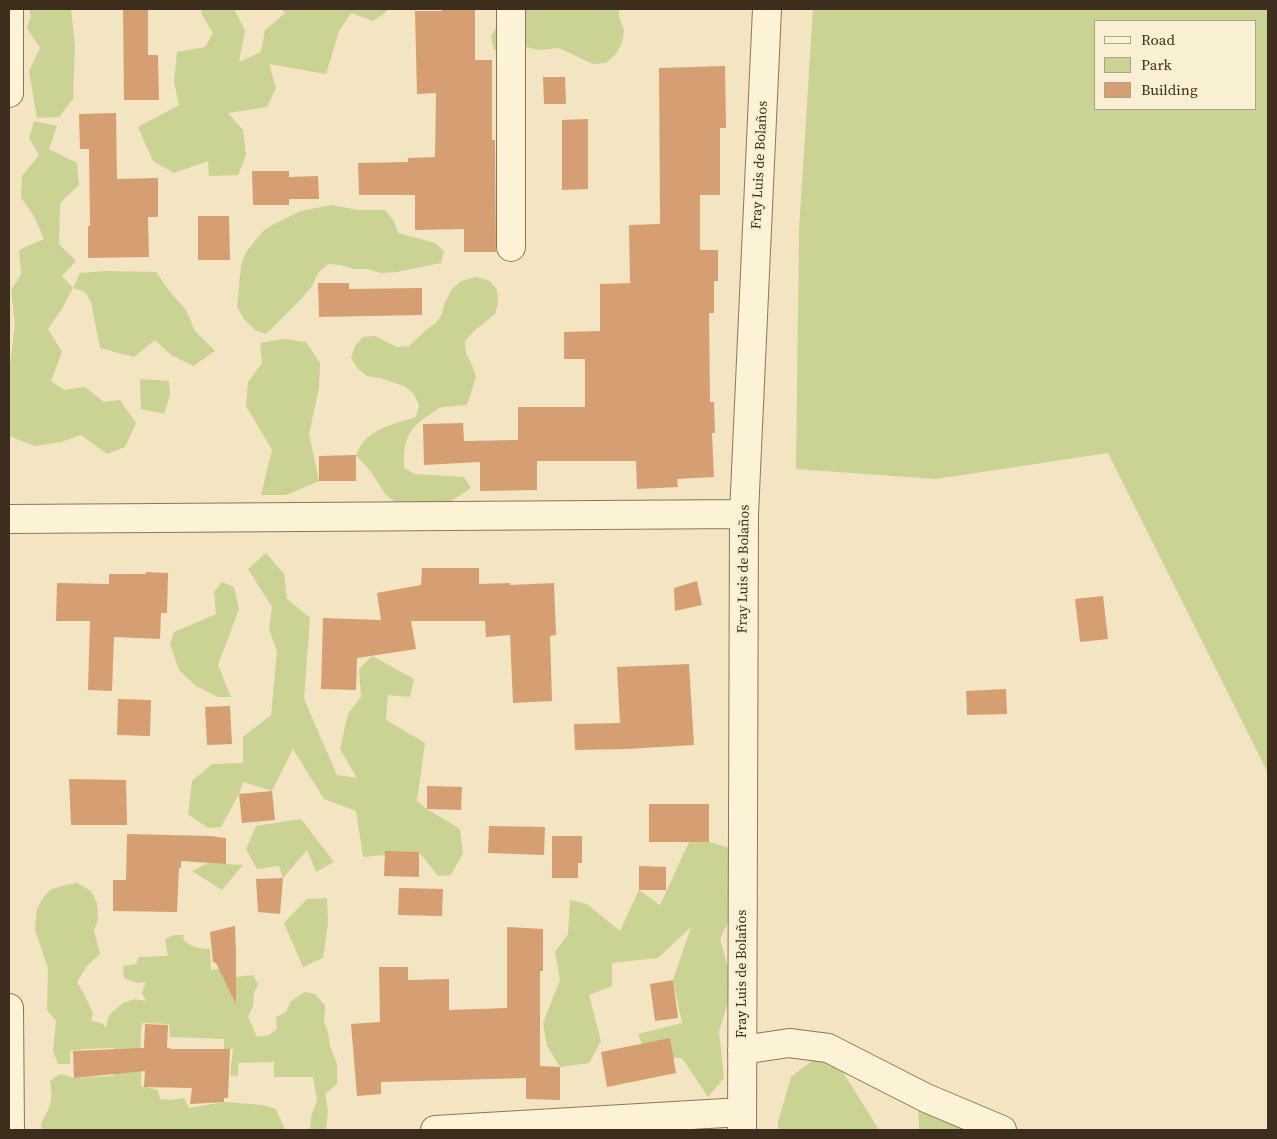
<!DOCTYPE html>
<html>
<head>
<meta charset="utf-8">
<style>
	body { margin:0 }
	#map { position:relative; width:1277px; height:1139px; overflow:hidden; background:#f3e5c2; font-family:"Source Serif 4",serif }
	canvas { display:block }
	.frame { position:absolute; inset:0; border:10px solid #3d2d1c; pointer-events:none }
	.legend { position:absolute; left:1094px; top:20px; width:162px; height:90px; box-sizing:border-box; background:#f9efd2; border:1px solid #aea189; margin:0; padding:6px 9px; list-style:none; font-size:15px; color:#3d2d1c }
	.legend li { display:flex; align-items:center; gap:10px; height:25px }
	.legend b { width:25px; border:1px solid #aea189 }
</style>
</head>
<body>
<div id="map">
<canvas width="1277" height="1139"></canvas>
<div class="frame"></div>
<ul class="legend">
<li><b style="height:6px;background:#fcf2d6"></b>Road</li>
<li><b style="height:14px;background:#cad294"></b>Park</li>
<li><b style="height:14px;background:#d59e73"></b>Building</li>
</ul>
</div>
<script>
const context = document.querySelector('canvas').getContext('2d');
context.lineJoin = 'round';
function fillPath(path, color) {
  context.fillStyle = color;
  context.fill(path, 'evenodd');
}
function trace(path, color, width, dash) {
  context.strokeStyle = color;
  context.lineWidth = width;
  context.lineCap = dash ? 'butt' : 'round';
  context.setLineDash(dash || []);
  context.stroke(path);
}
function drawText(font, color, halo, rows, align = 'center') {
  context.font = font + ' "Source Serif 4",serif';
  context.lineWidth = 5;
  context.setLineDash([]);
  context.textBaseline = 'middle';
  context.strokeStyle = halo;
  context.fillStyle = color;
  for (const [text, x, y, turn = 0] of rows) {
    context.save();
    context.translate(x, y);
    context.rotate((+turn || 0) * Math.PI / 180);
    context.textAlign = isNaN(turn) ? turn : align;
    if (halo) context.strokeText(text, 0, 0);
    context.fillText(text, 0, 0);
    context.restore();
  }
}
const green = new Path2D(`
	M29,9h42l4,36 -2,54 -14,18 -22,1 -8,-47 11,-23 -13,-20 4,-12z
	M202,9h32l11,21 -6,32 22,-10 4,-22 20,-17 -3,-4h106l-3,4 -12,8 -22,-8 -12,18 -13,43 -57,-10 7,24 -9,19 -39,6 15,17 3,25 -8,20 -29,1 -1,-15 -34,12 -21,-12 -15,-34 41,-22 -5,-23 3,-30 28,-5 8,-14 -12,-20z
	M514,9h105v8l5,13 -2,13 -6,11 -10,9 -13,1 -34,-16 -21,2 -12,-3 -24,11 -8,-9 -3,-12c6,-12 12,-21 23,-28z
	M813,9h455v764l-160,-320 -172,26 -140,-10 3,-239zM1096,21h160v88h-160z
	M34,121l23,5 -8,23 28,14 2,22 -19,18 -1,41 17,17 -14,15 11,12 7,-15 25,-2 51,1 14,20 16,18 9,21 20,20 -22,15 -22,-11 -16,-15 -21,17 -34,-9 -9,-46 -6,-10 -12,-4 -10,19 -15,22 14,23 -11,29 13,9 21,-3 19,15 16,-2 16,23 -11,24 -18,7 -26,-19 -20,7 -26,4 -26,-10v-67l1,-3 5,-42 -4,-34 10,-15 -2,-25 25,-11 -10,-23 -13,-18 1,-22 17,-21 -10,-17z
	M331,205l27,5h27l9,11 4,12 37,10 9,8 -3,12 -44,9 -17,1 -12,-4h-14l-13,-4 -13,-1 -10,9 -6,13 -8,10 -38,38 -11,-4 -11,-11 -7,-12 4,-41 5,-14 18,-22 12,-7 25,-12z
	M476,277l14,4 7,9 1,13 -3,11 -21,17 -9,10 1,12 6,12 4,12 -9,28c-8,1 -20,1 -28,3 -3,2 -7,5 -10,7 -22,14 -26,27 -25,53l11,6 49,3 7,11 -23,15 -26,4 -27,-5 -10,-8 -13,-21 -16,-18c3,-6 5,-12 11,-17 12,-11 33,-16 49,-21l3,-12 -5,-11 -10,-8 -24,-8 -13,-2 -9,-7 -7,-11 4,-12 8,-9 12,-1 22,11 12,-1 17,-16 10,-7 6,-9 3,-12 7,-13 9,-8z
	M284,339l22,3 14,21 -1,25 -10,46 10,47 -33,14h-25l11,-45 -26,-44 2,-24 14,-19 -2,-20z
	M140,379l29,2 1,14 -6,19 -23,-5z
	M266,553l18,21 3,25 23,19 -6,81 33,76 20,3 -17,-29 8,-35 13,-17 -2,-28 13,-13 42,23 -4,18 -22,-2 -2,25 39,23 -8,58 10,8 33,20 3,24 -12,22 -13,1 -19,-24 -56,5 -7,-46 -32,-12 -31,-50 -21,42 -29,-9 -4,12 -18,33 -13,1 -20,-14 4,-33 20,-17 31,-1v-26l28,-22 6,-64 -8,-22 3,-22 -24,-38z
	M222,582l12,5 5,22 -21,56 13,32h-13l-22,-11 -17,-16 -9,-26 4,-12 42,-18 -2,-22z
	M301,819l33,43 -18,10 -9,-22 -24,28 -4,-12 -22,3 -11,-20 10,-23z
	M689,842h20l18,5 8,23 6,25 -21,44 13,48 -14,44 5,47 -16,19 -26,-39 -35,-1 -9,-23 44,-11 -9,-43 18,-53 -33,31 -46,5v23l-23,9 12,46 -12,22 -29,4 -13,-21 -4,-23 17,-43 -5,-28 13,-18 2,-34 17,4 33,27 19,-41 21,15z
	M208,863l35,2 -21,25 -30,-19z
	M77,883l14,8 6,12 1,16 -4,12 6,23 -13,12 -10,16 6,10 10,21 -2,8 11,2 4,5 2,-10 3,-5 12,-10 12,-4 11,2 -4,-8 4,-11 -9,1 -13,-5 -1,-12 13,-2 3,-7 29,-1 -3,-17 9,-4h10l-1,4c9,9 14,9 27,10l1,21 7,-1c12,10 21,8 35,6l5,9 -4,9 -1,13 -5,11 9,20 12,-2 8,-6 -1,-12 10,-5 5,-11 14,-9 10,2 10,11 -1,18 4,9 2,14 7,18v20l-12,10 3,17 -2,19h-15l-1,-1 1,-12 6,-17 -4,-23h-39v-15l-36,1v13l-8,-1 3,-26h-9v-10l-54,-2 -1,-13 -27,-1c-3,21 0,42 -1,63l17,4 2,9 11,1 13,-2 5,10 35,-6 39,3 13,4 9,21h-243l-1,-6c9,-18 13,-22 9,-43l10,-7 14,4 39,-2 1,-28 -31,1 -13,2v13h-12l-5,-13 3,-30 -9,-11 1,-42 -13,-38 2,-21 6,-11 7,-8 15,-5z
	M327,898l1,25 -5,35 -20,9 -19,-44 23,-24z
	M828,1048l51,82h-101v-8l13,-45z
	M918,1105l66,25h-65z`);
const building = new Path2D(`
	M123,9h25v46h10l1,45h-35z
	M442,9h33v51h17v80h3l1,112h-32v-23l-49,1v-35h-56l-1,-32 50,-1v-4l27,-1 1,-64 -19,1 -2,-83h27z
	M725,66l1,62h-6v67h-20v55h18v31h-4v32h-5l1,89h4l1,31h-3l2,44 -37,2 1,8 -41,2 -1,-28h-99v29l-57,1v-29l-56,3 -1,-41 40,-1 1,18 54,-1v-33h67v-48h-21v-27l36,-1v-47l30,-1 -1,-58 31,-1 -1,-156z
	M543,77h22l1,27h-22z
	M116,113l1,66 41,-1v39h-10l1,40 -61,1v-32h2l-1,-77h-9l-1,-35z
	M588,119v70l-26,1v-70z
	M252,171h37v6l29,-1 1,23h-30v6h-36z
	M198,216h31l1,44h-32z
	M318,283h31v6l73,-1v27l-103,2z
	M356,455v26h-37v-25z
	M422,568h57v16l31,-1v2l44,-2 2,52 -6,1 2,65 -39,2 -3,-68 -24,2 -1,-16h-74l5,28 -59,9 -1,32 -35,-1 2,-71 58,2 -4,-27 44,-8z
	M146,572l22,1 -1,40h-6l-1,26 -46,-2 -2,54 -24,-1 2,-69h-34l1,-38 52,1v-10h37z
	M697,581l5,24 -27,6 -1,-23z
	M1103,596l5,43 -28,3 -5,-43z
	M689,664l5,81 -67,4 -52,1 -1,-26 46,-1 -3,-56z
	M1006,689l1,25 -40,1 -1,-24z
	M118,699l33,1 -1,36 -33,-1z
	M230,706l2,38 -25,1 -2,-38z
	M69,779l57,1 1,45h-56z
	M427,786l35,1 -1,23 -34,-1z
	M272,791l3,29 -33,3 -3,-29z
	M649,804h60v38h-60z
	M489,826l56,1 -1,28 -56,-2z
	M127,834l83,2 16,2v26l-45,-3v7h-2l-2,44 -64,-1v-31h13z
	M552,836h30v27h-4v15h-26z
	M385,851l34,1v25l-35,-1z
	M639,866l27,1v23h-27z
	M283,878l-3,36 -22,-2 -2,-33z
	M399,888l44,1 -1,27 -44,-1z
	M235,926l1,27v51l-20,-41 -3,-1 -3,-30z
	M507,927l36,2v42h-3v95l20,1v33l-34,-1v-21l-145,4v12l-24,2 -6,-72 29,-2 -1,-55h29v13l41,-1v31l58,-2z
	M673,980l5,38 -23,3 -5,-37z
	M145,1024l23,1 -1,23h3v1h60l-2,49h-4v4l-34,2 2,-16 -48,-1 1,-16 -71,7 -1,-27 71,-3z
	M670,1038l6,35 -69,14 -6,-35z`);
const minor = new Path2D(`
	M511,9v238
	M9,93v-84
	M9,519l735,-5
	M9,1008l1,122
	M742,1050l47,-7 39,5 98,50 76,32
	M435,1130l307,-18
	M742,1130l2,-616 23,-505`);
const streetNames = [
	["Fray Luis de Bolaños",760,165,-87],
	["Fray Luis de Bolaños",744,569,-89],
	["Fray Luis de Bolaños",742,974,-90]
];
fillPath(green, '#cad294');
fillPath(building, '#d59e73');
trace(minor, '#8f7556', 30);
trace(minor, '#fcf2d6', 28);
drawText('14px', '#3d2d1c', '#f9efd2', streetNames);
</script>
</body>
</html>
